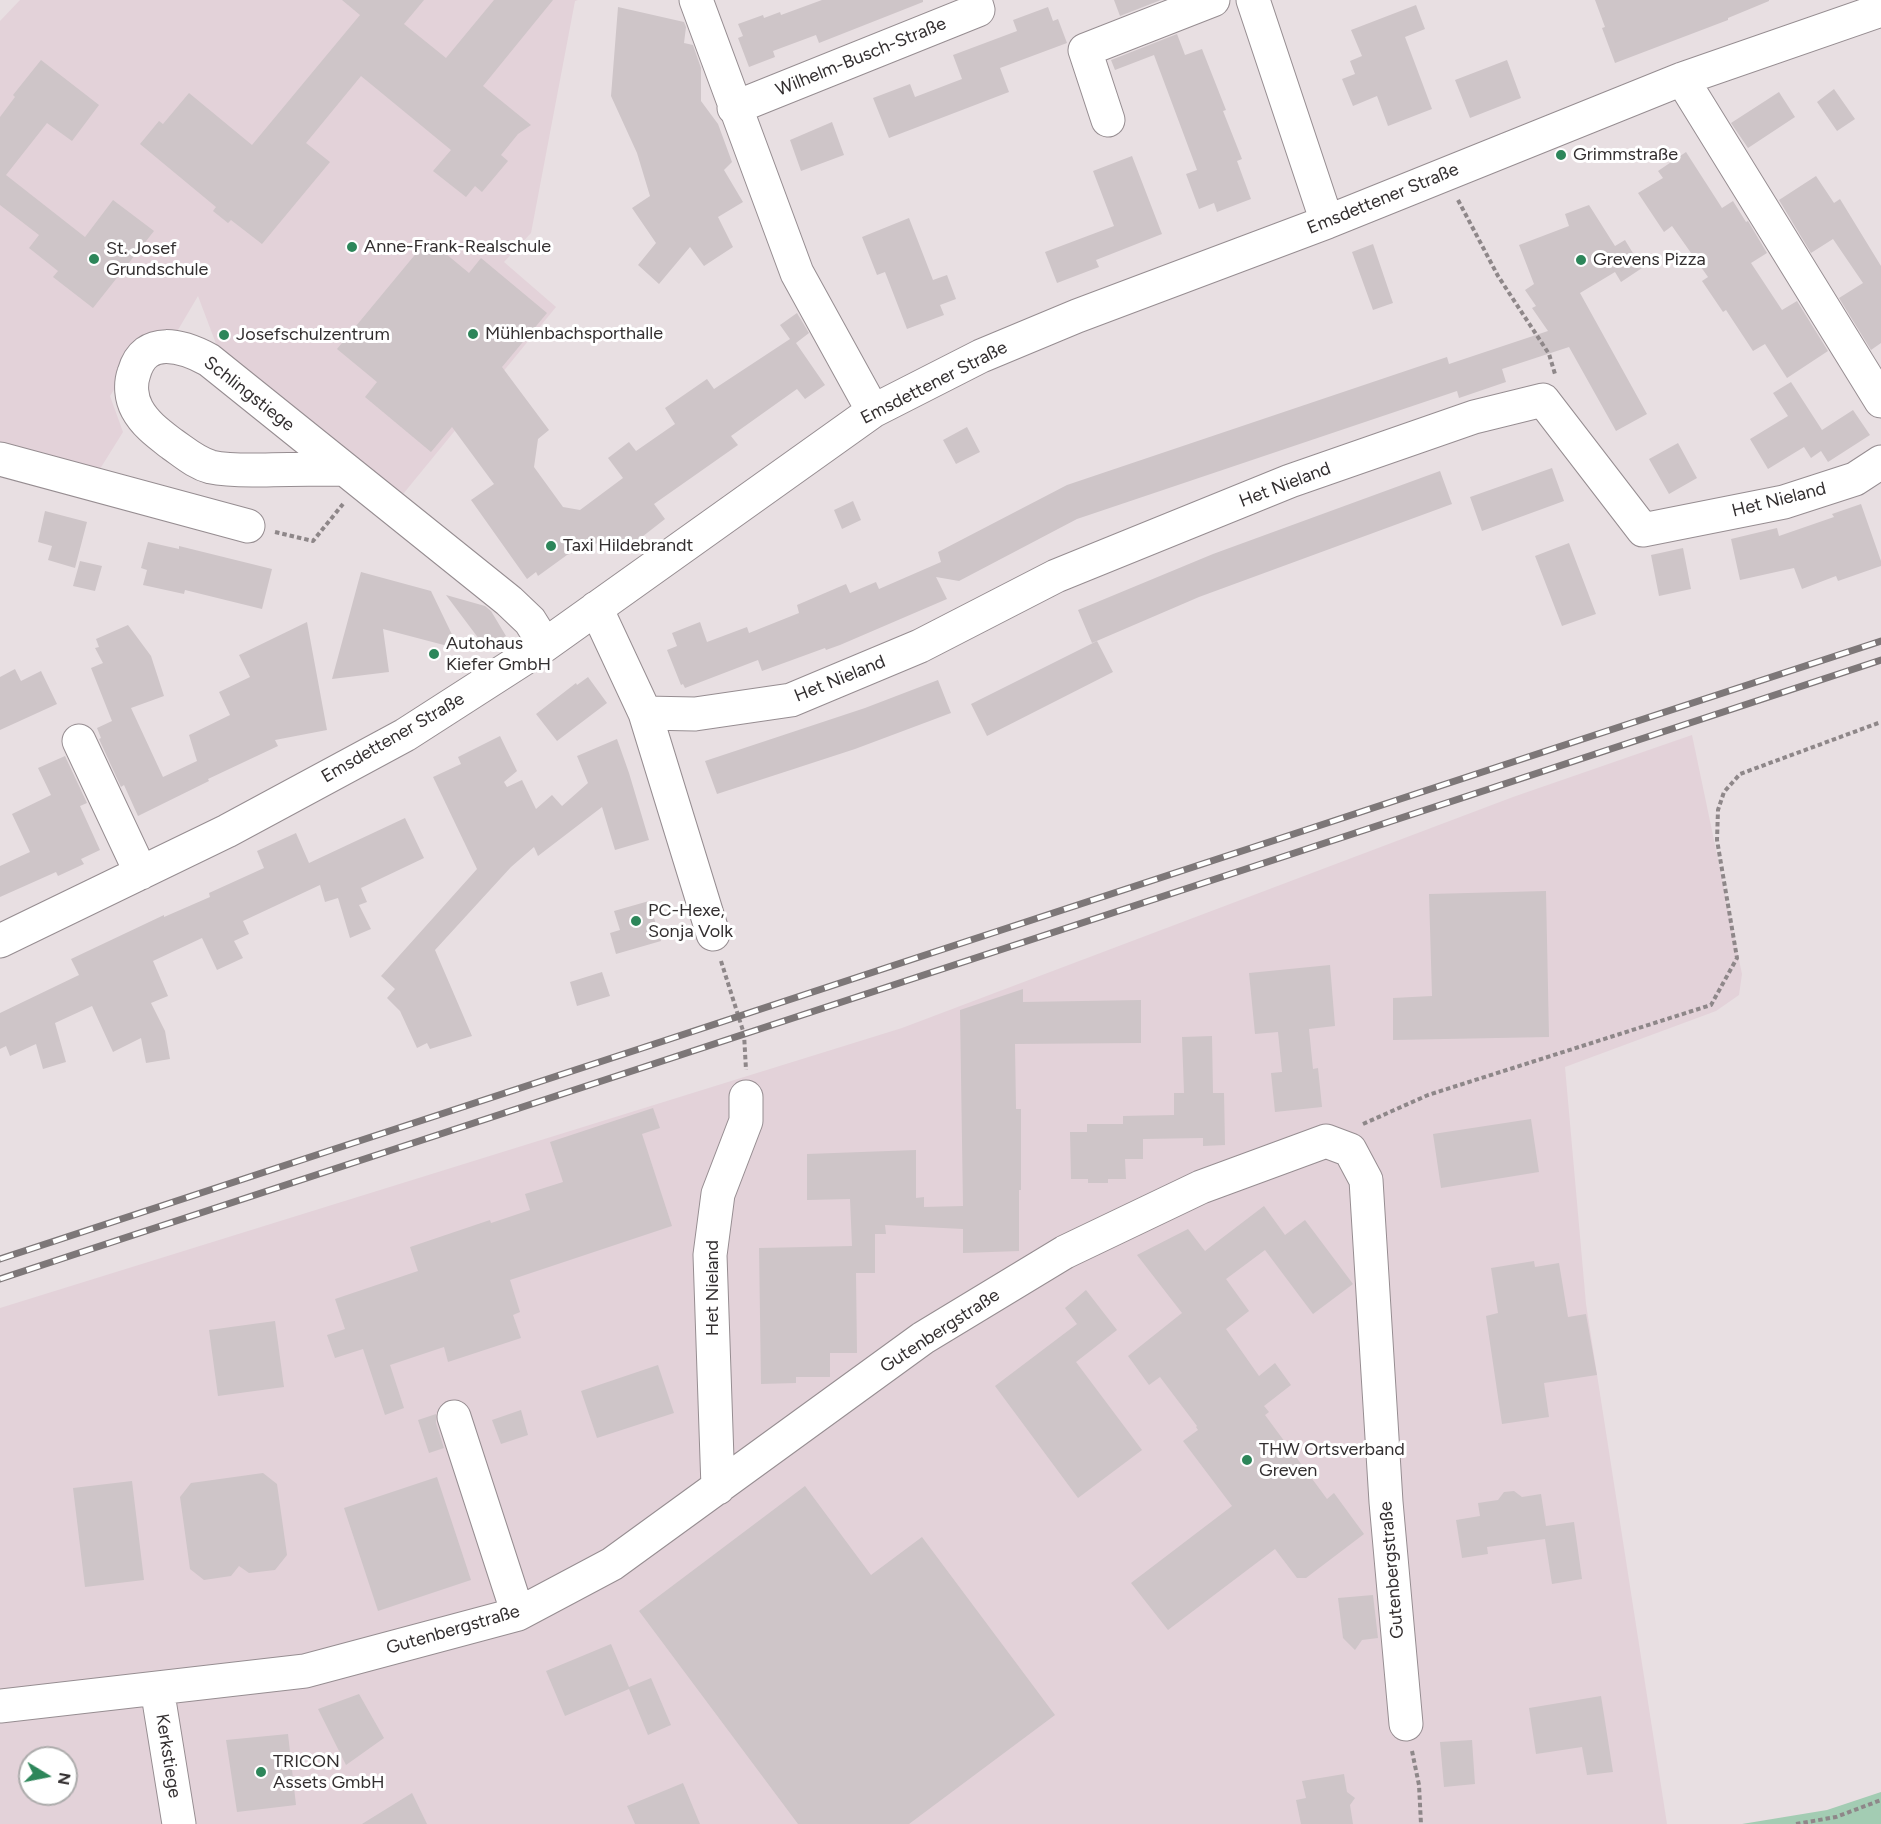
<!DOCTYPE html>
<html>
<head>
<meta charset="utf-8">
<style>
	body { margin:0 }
	#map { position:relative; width:1881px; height:1824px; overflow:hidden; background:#e8dfe2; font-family:Figtree,sans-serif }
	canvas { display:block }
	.north { position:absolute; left:18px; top:1746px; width:60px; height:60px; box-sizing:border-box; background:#fff; border:2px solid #adacac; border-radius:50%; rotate:100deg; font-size:16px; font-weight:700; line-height:24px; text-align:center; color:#332f30 }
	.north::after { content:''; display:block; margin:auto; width:21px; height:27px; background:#2d865a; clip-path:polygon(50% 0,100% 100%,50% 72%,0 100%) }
</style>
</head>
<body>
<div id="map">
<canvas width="1881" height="1824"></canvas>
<div class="north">N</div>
</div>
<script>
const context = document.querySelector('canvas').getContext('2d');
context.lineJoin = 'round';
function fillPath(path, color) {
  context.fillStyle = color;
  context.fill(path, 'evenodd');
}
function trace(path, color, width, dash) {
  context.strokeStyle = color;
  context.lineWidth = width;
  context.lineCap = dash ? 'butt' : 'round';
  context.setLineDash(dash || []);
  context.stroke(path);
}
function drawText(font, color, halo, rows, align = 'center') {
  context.font = font + ' Figtree,sans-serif';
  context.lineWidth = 6;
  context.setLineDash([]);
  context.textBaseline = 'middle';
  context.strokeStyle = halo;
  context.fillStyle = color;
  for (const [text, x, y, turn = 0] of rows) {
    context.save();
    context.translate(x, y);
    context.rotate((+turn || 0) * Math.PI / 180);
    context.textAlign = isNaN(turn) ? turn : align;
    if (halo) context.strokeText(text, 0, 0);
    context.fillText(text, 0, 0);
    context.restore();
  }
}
const built = new Path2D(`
	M20,0h558l-3,1 -44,232 -27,29 52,45 -157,192 -181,-150 -20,-53 -23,39 -28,2 -37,59 13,36 -28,45 -95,-27v-429z
	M1692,735l50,239 -3,21 -23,16 -151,56 21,237 81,520h-1667v-516l902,-280 611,-231zM30,1758h36v36h-36z`);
const green = new Path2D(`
	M1881,1792v32h-139l85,-14z`);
const building = new Path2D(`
	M342,0h82l-20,24 42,34 48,-58h59l-70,86 48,39 -13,9 -17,21 7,6 -26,31 -7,-6 -9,11 -33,-26 18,-21 -90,-74 -55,67 24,19 -68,82 -31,-24 -3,3 -15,-12 3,-4 -76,-63 19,-23 4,3 26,-31 63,52 108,-130z
	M822,0h101v2l-104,41 -3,-8 -43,16 2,6 -26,10 -11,-29 5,-2 -5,-12 25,-9 1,3 16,-6 1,3z
	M1114,0h47l-41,16z
	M1595,0h174v1l-41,17v2l-113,43 -13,-35 3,-1z
	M1416,5l9,24 -20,8 27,72 -44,17 -11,-30 -24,10 -11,-27 13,-5 -5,-13 12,-5 -11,-26z
	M618,7l66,15 2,5 -2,16 9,2 8,23v33l17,23 14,38 -8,8 19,32 -25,15 15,30 -29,19 -14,-19 -31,37 -21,-19 18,-22 -24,-35 18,-12 -13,-43 -26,-57z
	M1048,7l5,14 5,-2 9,24 -67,25 9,24 -120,46 -16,-40 37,-14 5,13 47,-18 -9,-24 64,-24 -4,-11z
	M1177,34l8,21 17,-6 24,61 -3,1 19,48 -5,2 14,38 -34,13 -3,-9 -15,6 -13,-35 11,-4 -43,-115 -39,15 -4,-10z
	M41,60l58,45 -27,36 -25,-18 -41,52 79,62 28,-37 41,31 -61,77 -40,-31 5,-6 -29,-23 10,-13 -39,-30v-88l15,-20 -2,-2z
	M1507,60l14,38 -51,20 -15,-38z
	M1834,89l21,30 -18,12 -20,-29z
	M1779,92l16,25 -47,31 -17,-25z
	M832,122l12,33 -43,16 -11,-31z
	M1686,152l36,56 11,-7 13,21 2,-1 19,32 -16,10 31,47 15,-9 31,50 -41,27 -22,-34 -12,7 -27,-41 -3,2 -21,-31 6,-4 -36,-51 -8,6 -26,-39 25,-15 -5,-7z
	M1132,156l30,78 -66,26 3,7 -42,16 -12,-31 69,-26 -21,-55z
	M1816,176l18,27 6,-4 41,67v77l-10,7 -32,-52 24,-15 -30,-44 -22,14 -32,-53z
	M1589,205l26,41 10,-6 17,28 -21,14 -6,-10 -35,21 67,121 -31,17 -47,-84 -67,22 4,13 -47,16 -2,-7 -380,128 -118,62 -23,-4 11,22 -107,46 -14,5 -1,-2 -63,23 -4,-11 -73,28 -2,-4 -2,1 -14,-35 10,-4 -5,-13 28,-11 7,20 40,-15 2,6 50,-20 -2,-8 49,-21 4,9 26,-11 3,7 62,-27 -3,-10 129,-67 380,-128 2,7 99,-33 -16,-23 4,-2 -11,-16 9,-6 -15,-39 50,-19 -4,-12z
	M909,218l24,62 14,-5 9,24 -16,6 4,10 -37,14 -22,-57 -8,3 -15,-38z
	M428,239l41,34 12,-15 66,55 -45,54 47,63 -11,9 -4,28 29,40 17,3 43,-32 -15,-20 21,-16 7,9 39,-27 -10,-16 42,-29 7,10 76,-50 -10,-14 17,-12 12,20 -13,10 29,42 -20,14 -8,-10 -66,47 7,9 -84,59 11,15 -41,32 -11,-14 -46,18 -29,21 -2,-4 -9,7 -56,-79 23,-16 -42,-57 -21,25 -66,-55 12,-15 -40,-33z
	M1373,244l20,59 -20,7 -21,-58z
	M1791,382l31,48 31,-20 17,25 -42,27 -7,-11 -10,7 -7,-11 -36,22 -18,-30 38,-23 -15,-23z
	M967,427l13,25 -24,12 -13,-24z
	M1678,443l19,35 -28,16 -20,-35z
	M1552,468l12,33 -82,30 -12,-34z
	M1440,471l12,33 -253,93 -107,46 -14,-33 135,-56z
	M853,501l8,19 -19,9 -8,-19z
	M1861,504l20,57v5l-43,15 -2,-5 -34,13 -8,-21 -54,12 -9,-41 46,-11 2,8 55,-19 -2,-3z
	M45,511l42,11 -12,46 -27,-8 4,-14 -14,-4z
	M148,542l31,7v-3l93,23 -10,40 -77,-19 -1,4 -41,-9 4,-15 -6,-2z
	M1569,543l27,71 -34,12 -27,-70z
	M1683,548l8,41 -32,7 -8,-41z
	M80,561l22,5 -7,25 -22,-5z
	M361,572l70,19 28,58 -76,-20 6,43 -57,7z
	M446,595l39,11 6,5 15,25 -21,11z
	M307,622l20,108 -52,10 3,6 -70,33 1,2 -71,35 -14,-31 -3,2 -22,-48 2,-1 -4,-10 15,-7 -21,-53 12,-5 -8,-15 4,-1 -3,-8 32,-14 23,31 13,40 -33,12 32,69 34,-16 -8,-26 41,-20 -11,-23 31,-15 -11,-22z
	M1097,641l16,31 -126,64 -16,-32z
	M15,669l6,12 20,-10 16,33 -57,26v-53z
	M588,677l19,26 -50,38 -21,-27 40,-31 1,2z
	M938,680l13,33 -96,36 -138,45 -12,-33 160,-53z
	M500,736l17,35 -13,11 3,5 15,-7 14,29 16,-14 10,11 26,-23 -11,-27 40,-17 12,34 20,67 -34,10 -13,-43 -64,49 -4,-9 -23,20 -76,83 37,86 -42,13 -3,-6 -10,5 -17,-37 -13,-13 8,-9 -14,-13 96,-107 -44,-92 28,-13 -3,-7z
	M65,756l22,47 -7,3 20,44 -19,9 3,5 -26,12 -2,-4 -56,25v-31l30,-14 -18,-38 39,-19 -13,-27z
	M405,818l19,40 -63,30 6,14 -8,3 12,24 -21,9 -12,-40 -13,4 -5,-17 -77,36 6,13 -15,7 9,17 -26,12 -15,-32 -49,23 15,35 -17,7 14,28 5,28 -24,4 -5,-25 -28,14 -21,-46 -37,17 11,39 -23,7 -7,-25 -26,12 -4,-10 -6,3v-36l79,-38 -8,-16 93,-44v2l46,-20 -1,-4 55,-25 -7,-17 39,-18 13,30z
	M1546,891l3,146 -156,3v-42l39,-2 -3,-102z
	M649,901l12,40 -45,13 -6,-21 10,-3 -6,-19z
	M1330,965l5,61 -26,3 4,40 5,-1 4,39 -47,5 -4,-39 11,-1 -4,-40 -23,2 -6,-61z
	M602,972l8,24 -33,10 -7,-24z
	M1023,989v13l118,-2v43l-126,1 1,65h5v81h-2v61l-56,2v-24l-78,-4 1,9h-11v39h-19l1,80h-27v24h-34v6l-35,1 -2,-136 93,-2 -2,-47 -43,1v-46l109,-4v48l8,-1v10l39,-1 -3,-196z
	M1212,1036l1,57h11l1,52 -22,1v-8l-60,1v20h-18l1,20h-18v4h-20v-4h-17l-1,-47h17v-8h36v-8l51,-1v-22h10l-2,-56z
	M653,1108l7,20 -18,6 30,92 -162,54 10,32 -7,3 8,23 -73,24 -4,-15 -54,18 14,43 -19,7 -22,-66 -28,9 -8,-23 18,-6 -10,-30 83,-28 -8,-24 80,-27 1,3 39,-13 -5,-16 38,-12 -13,-40z
	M1531,1119l8,53 -98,16 -8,-54z
	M1264,1206l21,29 20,-15 48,64 -40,30 -48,-64 -39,29 23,32 -23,18 33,47 16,-13 16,22 -27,21 5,6 -4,3 62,84 7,-6 30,41 -58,44h-9l-22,-29 -107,81 -37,-47 101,-77 -49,-65 15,-11 -2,-3 1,-1 -37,-49 -11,8 -21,-29 54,-43 -45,-58 51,-26 17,22z
	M1534,1261l1,6 24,-4 9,54 18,-3 11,61 -53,8 5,34 -47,7 -16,-108 12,-3 -7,-45z
	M1086,1290l31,40 -41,32 66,88 -64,48 -83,-112 82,-62 -12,-16z
	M275,1321l9,66 -66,9 -9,-66z
	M658,1365l16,48 -77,25 -16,-47z
	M521,1410l7,25 -27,9 -9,-24z
	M436,1414v9l8,25 -15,5 -11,-33z
	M263,1473l14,11 10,71 -12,15 -26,3 -10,-7 -8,10 -27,4 -14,-11 -10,-72 11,-14z
	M437,1477l34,103 -93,31 -34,-103z
	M132,1481l12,99 -59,7 -12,-99z
	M805,1486l66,89 51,-38 133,178 -146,109h-111l-159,-213z
	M1514,1491l8,6 19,-3 5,32 28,-4 8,57 -30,5 -7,-45 -58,8 1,7 -26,4 -6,-38 24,-4 -2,-13 20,-3 6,-8z
	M1373,1595l5,43 -16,2 -7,10 -12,-12 -5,-40z
	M611,1644l18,43 22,-9 20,47 -23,10 -19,-46 -64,27 -19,-45z
	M359,1694l25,44 -38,27 -28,-56z
	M1601,1696l12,76 -26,3 -5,-28 -46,7 -7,-46z
	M288,1734l8,71 -59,7 -11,-72z
	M1472,1740l3,44 -31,3 -4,-45z
	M1344,1774l3,18 8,6 -5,7 3,19h-52l-5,-24 10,-2 -4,-17z
	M683,1783l17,41h-65l-8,-18z
	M412,1793l15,31h-65z`);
const path = new Path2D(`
	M1458,200l40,76 51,78 6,20
	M275,532l38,9 30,-37
	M721,961l23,73 2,36
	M1363,1124l65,-29 283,-90 26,-47 -20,-118 1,-30 6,-18 16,-18 141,-52
	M1412,1751l7,34 2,39
	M1796,1824l40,-7 45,-17`);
const minor = new Path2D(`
	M696,0l101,273 76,138
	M1253,0l74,222
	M1682,79l199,322
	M734,108l244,-98 -3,-10
	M1108,120l-23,-70 128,-50
	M0,459l248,67
	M344,469c-26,0 -52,0 -78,1 -18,0 -37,1 -55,-3 -15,-4 -26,-14 -39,-23 -13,-10 -27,-20 -35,-35 -6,-11 -7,-25 -3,-36 11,-39 49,-27 75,-13l300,241 21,20 15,24
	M596,608l49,105 68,221
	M645,713l50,1 96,-14 129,-54 136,-70 234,-95 184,-64 69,-17 100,130 141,-28 71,-23 26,-17
	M79,741l62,132
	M0,941l227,-110 178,-96 140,-90 328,-234 108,-55 96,-40 250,-94 355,-143 199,-69
	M454,1417l64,197
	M718,1488l-8,-233 8,-61 28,-73v-24
	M157,1688l22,136
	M0,1706l305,-35 213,-57 94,-50 311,-226 142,-86 136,-65 125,-46 24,9 16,30 20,322 20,222`);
const rail = new Path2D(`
	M0,1259l1881,-618
	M0,1279l1881,-619`);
const markers = [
	[1561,155,6,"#2d865a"],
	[352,247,6,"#2d865a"],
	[94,259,6,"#2d865a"],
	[1581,260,6,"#2d865a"],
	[473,334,6,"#2d865a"],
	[224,335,6,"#2d865a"],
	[551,546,6,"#2d865a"],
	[434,654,6,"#2d865a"],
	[636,921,6,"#2d865a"],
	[1247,1460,6,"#2d865a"],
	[261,1772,6,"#2d865a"]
];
const streetNames = [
	["Wilhelm-Busch-Straße",861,57,-22],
	["Emsdettener Straße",1383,199,-22],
	["Emsdettener Straße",934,383,-27],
	["Schlingstiege",249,394,38],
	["Het Nieland",1285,485,-21],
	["Het Nieland",1779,500,-14],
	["Het Nieland",840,679,-22],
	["Emsdettener Straße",393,738,-30],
	["Het Nieland",713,1288,-90],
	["Gutenbergstraße",940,1331,-33],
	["Gutenbergstraße",1392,1570,-95],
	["Gutenbergstraße",453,1630,-16],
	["Kerkstiege",168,1756,81]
];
const poiNames = [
	["Grimmstraße",1573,155],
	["Anne-Frank-Realschule",364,247],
	["St. Josef",106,249],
	["Grundschule",106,270],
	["Grevens Pizza",1593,260],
	["Mühlenbachsporthalle",485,334],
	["Josefschulzentrum",236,335],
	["Taxi Hildebrandt",563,546],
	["Autohaus",446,644],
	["Kiefer GmbH",446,665],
	["PC-Hexe,",648,911],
	["Sonja Volk",648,932],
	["THW Ortsverband",1259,1450],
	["Greven",1259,1471],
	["TRICON",273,1762],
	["Assets GmbH",273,1783]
];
fillPath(built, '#e3d2d9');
fillPath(green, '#a3ccb3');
fillPath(building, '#cec5c8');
trace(minor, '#968d91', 35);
trace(path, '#8e8789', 4, [4.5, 3]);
trace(minor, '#fff', 33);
trace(rail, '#7d7778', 7);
trace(rail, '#fff', 4.5, [14]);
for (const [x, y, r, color] of markers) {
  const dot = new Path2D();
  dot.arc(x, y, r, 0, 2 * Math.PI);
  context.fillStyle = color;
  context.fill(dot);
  trace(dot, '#fff', 2);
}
drawText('18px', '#332f30', '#fff', streetNames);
drawText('18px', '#332f30', '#fff', poiNames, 'left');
</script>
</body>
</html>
